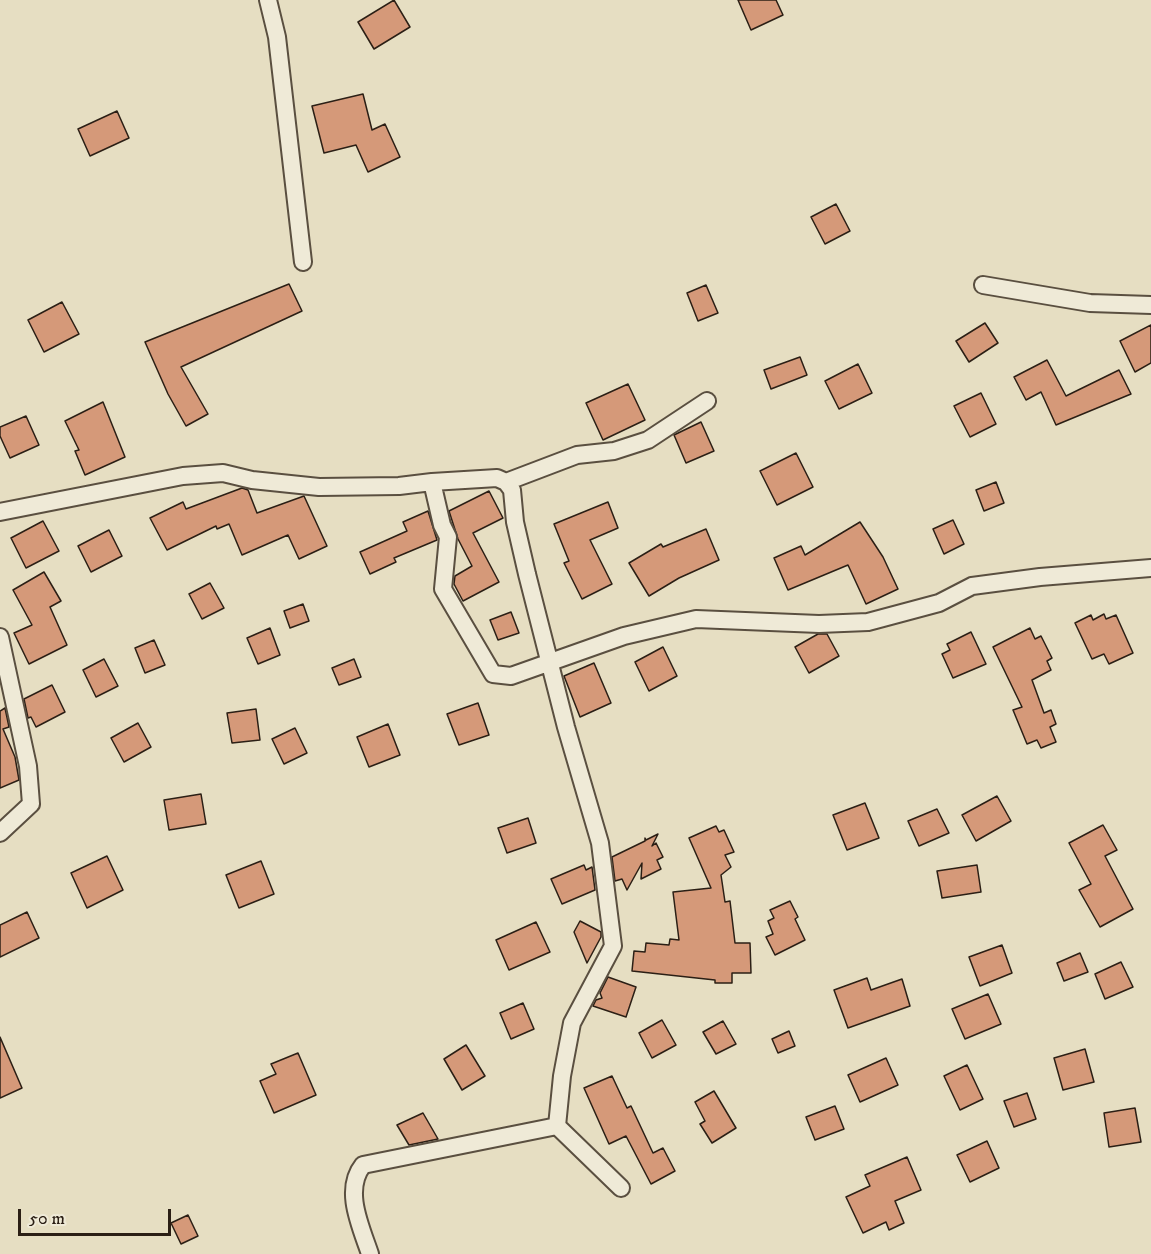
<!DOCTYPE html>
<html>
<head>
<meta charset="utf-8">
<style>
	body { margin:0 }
	#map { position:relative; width:1151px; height:1254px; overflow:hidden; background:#e6dec2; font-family:"IM FELL DW Pica",serif }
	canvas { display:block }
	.scale { position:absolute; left:18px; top:1209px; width:153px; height:27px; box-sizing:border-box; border:3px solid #2b1f15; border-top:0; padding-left:8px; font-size:18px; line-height:21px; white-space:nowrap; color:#2b1f15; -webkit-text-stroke:4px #efead7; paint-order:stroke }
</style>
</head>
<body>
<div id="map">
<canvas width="1151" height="1254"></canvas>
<div class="scale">50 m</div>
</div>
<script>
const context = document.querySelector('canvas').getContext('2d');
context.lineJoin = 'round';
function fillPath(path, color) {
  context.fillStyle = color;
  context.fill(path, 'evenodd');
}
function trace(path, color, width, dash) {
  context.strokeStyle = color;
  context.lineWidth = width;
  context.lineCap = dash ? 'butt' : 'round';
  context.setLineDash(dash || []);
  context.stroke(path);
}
const building = new Path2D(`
	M394,0l16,27 -36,22 -16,-27z
	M738,0h38l7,15 -32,15z
	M363,94l9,36 13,-6 15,33 -32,15 -12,-27 -32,8 -12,-47z
	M117,111l12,27 -39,18 -12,-27z
	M836,204l14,27 -25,13 -14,-27z
	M289,284l13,27 -121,56 27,47 -22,12 -18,-32 -23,-52z
	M706,285l12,28 -20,8 -11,-28z
	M62,302l17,32 -35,18 -16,-32z
	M985,323l13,20 -29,19 -13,-21z
	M1151,325v38l-16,9 -15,-31z
	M800,357l7,18 -36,14 -7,-19z
	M1047,360l19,36 53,-26 12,24 -75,31 -15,-33 -15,8 -12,-23z
	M858,364l14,29 -33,16 -14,-28z
	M628,384l17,36 -42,20 -17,-37z
	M981,393l15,31 -26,13 -16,-31z
	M103,402l22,55 -40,18 -10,-24 4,-1 -14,-29z
	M26,416l13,29 -29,13 -10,-22v-9z
	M701,422l13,29 -28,12 -12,-28z
	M796,453l17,34 -36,18 -17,-34z
	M996,482l8,21 -20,8 -8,-21z
	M242,488l6,2 9,23 47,-17 23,50 -28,13 -11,-24 -46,20 -13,-31 -12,5 -1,-3 -49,24 -17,-32 33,-16 3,7z
	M489,491l14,27 -30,15 26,49 -36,19 -9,-17 1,-8 17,-10 -14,-27 -9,-28z
	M608,502l10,26 -28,12 22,44 -30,15 -18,-36 5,-2 -15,-37z
	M428,511l9,29 -43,18 2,4 -26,12 -10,-22 47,-21 -4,-9z
	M953,520l11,24 -20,10 -11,-25z
	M43,521l16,30 -33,17 -15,-30z
	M860,522l23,35 15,32 -32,15 -18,-39 -60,25 -14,-32 27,-12 4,9z
	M706,529l13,31 -40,18 -30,18 -20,-33 32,-19 2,3z
	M109,530l13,26 -31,16 -13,-26z
	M44,572l17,29 -11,6 17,38 -38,19 -15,-31 18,-8 -19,-35z
	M210,583l14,25 -22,11 -13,-25z
	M303,604l6,17 -19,7 -6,-17z
	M511,612l8,21 -21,7 -8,-20z
	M1104,614l2,5 10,-4 17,38 -24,11 -5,-10 -12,5 -17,-36 16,-8 2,5z
	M270,628l10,27 -22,9 -11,-26z
	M1030,628l5,11 6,-3 11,22 -5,3 4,9 -19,10 12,33 7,-3 5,14 -6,3 6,15 -15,6 -4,-8 -10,4 -14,-34 9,-3 -29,-60z
	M971,632l15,32 -33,14 -11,-24 8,-4 -3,-6z
	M818,634h9l12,22 -30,17 -14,-26z
	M154,640l11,25 -20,8 -10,-25z
	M663,647l14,29 -28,15 -14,-29z
	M104,659l14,27 -22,11 -13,-27z
	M354,659l7,18 -22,8 -7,-17z
	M594,663l17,40 -31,14 -16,-41z
	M52,685l13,27 -29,15 -5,-10 -3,1 -4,-19z
	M478,703l11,32 -30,10 -12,-31z
	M5,708l4,19 -6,2 12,28 4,23 -19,8v-77z
	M256,709l4,31 -28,3 -5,-30z
	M138,723l13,24 -27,15 -13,-24z
	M388,724l12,31 -31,12 -12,-30z
	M295,728l12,25 -23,11 -12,-25z
	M201,794l5,30 -37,6 -5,-30z
	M997,796l14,25 -35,20 -14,-26z
	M865,803l14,35 -32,12 -14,-35z
	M937,809l12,24 -30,13 -11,-25z
	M528,818l8,25 -29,10 -9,-25z
	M1103,825l14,25 -12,6 28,53 -33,18 -21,-37 12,-6 -22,-41z
	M716,826l3,6 5,-2 10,22 -9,3 6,12 -10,8 4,27 5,-1 5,42h15l1,30h-19v10h-17v-3l-83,-9 2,-20 11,1 1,-9 23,2 1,-6 9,1 -6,-48 38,-4 -22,-50z
	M658,834l-6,12 4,-3 7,14 -6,3 4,9 -20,10 1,-16 -15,27 -5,-11 -7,2 -3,-24 33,-16v-3l1,2z
	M107,856l16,34 -36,18 -16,-35z
	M261,861l13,33 -35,14 -13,-33z
	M584,865l2,5 6,-3 3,23 -33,14 -11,-25z
	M977,865l4,27 -39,6 -5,-27z
	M790,901l8,16 -3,2 10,21 -30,15 -9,-18 7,-3 -5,-13 6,-3 -4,-8z
	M27,912l12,26 -39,19v-32z
	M580,921l21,11v5l-14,26 -13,-31z
	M536,922l14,30 -41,18 -13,-30z
	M1002,945l10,28 -32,13 -11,-29z
	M1080,953l8,19 -24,9 -7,-18z
	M1121,962l12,25 -28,12 -10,-25z
	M608,977l28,10 -10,30 -33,-11 3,-6 6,-2 -2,-5z
	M867,978l4,12 31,-11 8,27 -62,22 -14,-38z
	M988,994l13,30 -36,15 -13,-30z
	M523,1003l11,26 -23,10 -11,-26z
	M662,1020l14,25 -24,13 -13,-25z
	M723,1021l13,23 -20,10 -13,-22z
	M789,1031l6,15 -17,7 -6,-14z
	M0,1037l22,51 -22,10z
	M466,1045l19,31 -23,14 -18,-31z
	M1085,1049l9,33 -31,8 -9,-32z
	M298,1053l18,42 -42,18 -14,-32 16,-7 -5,-10z
	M886,1058l12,27 -38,17 -12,-27z
	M967,1065l16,34 -23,11 -16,-34z
	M612,1076l15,32 4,-2 22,47 10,-5 12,23 -24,13 -25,-48 -17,8 -25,-56z
	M714,1091l22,37 -24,15 -12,-19 5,-3 -10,-19z
	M1027,1093l9,26 -22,8 -10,-26z
	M835,1106l9,23 -29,11 -9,-23z
	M1135,1108l6,34 -32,5 -5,-34z
	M423,1113l15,26 -29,6 -12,-20z
	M987,1141l12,27 -29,14 -13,-27z
	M907,1157l14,33 -26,11 9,22 -15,7 -3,-8 -23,11 -17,-36 24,-11 -5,-11z
	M188,1215l10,21 -17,8 -10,-21z`);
const minor = new Path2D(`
	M268,0l9,37 26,225
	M983,285l107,18 61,2
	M432,482l65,-4 9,4 6,8 3,32 12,52 39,153 34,116 13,103 -41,77 -10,53 -5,50
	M506,482l71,-27 37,-4 34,-11 59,-39
	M0,512l183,-36 40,-3 29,7 67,7 80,-1 33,-4 10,43 6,12 -5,52 50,85 18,2 113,-40 72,-17 123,5 49,-2 71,-19 33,-17 68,-9 111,-9
	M0,637l28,129 3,38 -31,29
	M557,1126l64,62
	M370,1254c-9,-27 -27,-64 -7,-89l194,-39`);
fillPath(building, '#d59979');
trace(building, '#2b1f15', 1.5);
trace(minor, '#5a4f40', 20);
trace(minor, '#efead7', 16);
</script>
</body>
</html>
